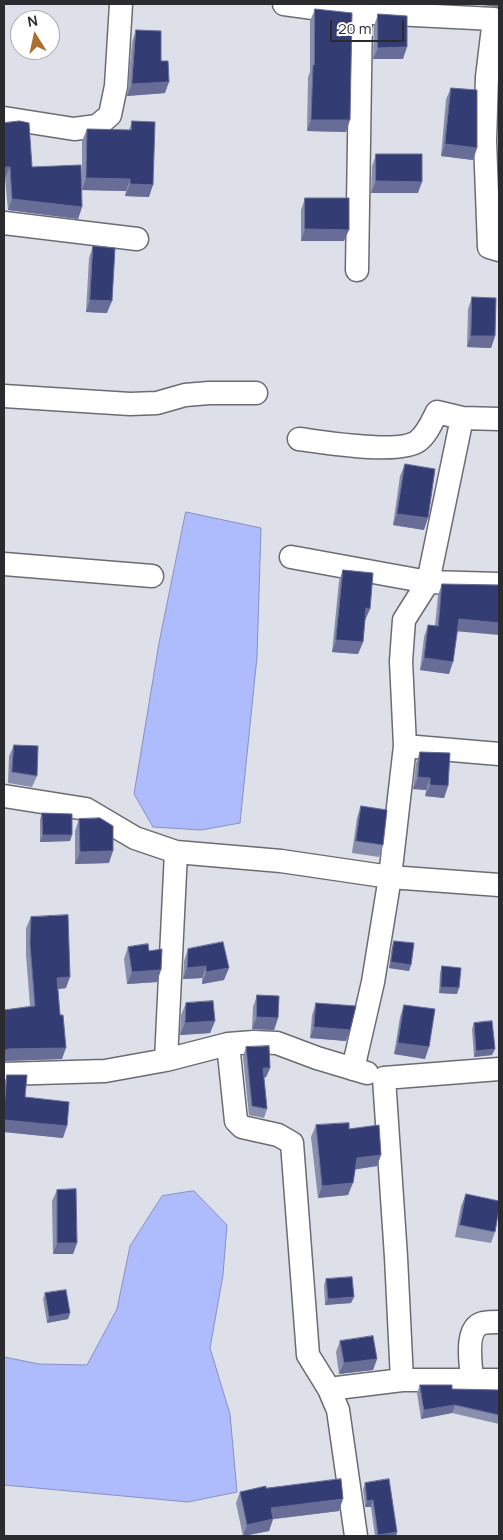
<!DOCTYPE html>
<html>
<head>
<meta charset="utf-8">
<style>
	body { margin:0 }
	#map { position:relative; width:503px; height:1540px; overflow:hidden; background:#dde0e8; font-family:Manrope,sans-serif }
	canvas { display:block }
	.frame { position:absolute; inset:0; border:5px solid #2a2b2e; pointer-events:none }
	.north { position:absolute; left:10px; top:10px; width:50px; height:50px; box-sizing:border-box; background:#fff; border:1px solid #aaaaab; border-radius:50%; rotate:350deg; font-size:14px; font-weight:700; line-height:20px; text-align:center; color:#2a2b2e }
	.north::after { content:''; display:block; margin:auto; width:18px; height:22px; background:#ab7031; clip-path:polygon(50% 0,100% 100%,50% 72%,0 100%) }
	.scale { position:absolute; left:330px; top:20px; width:74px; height:22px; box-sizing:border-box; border:2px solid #2a2b2e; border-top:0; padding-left:6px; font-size:15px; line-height:18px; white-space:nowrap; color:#2a2b2e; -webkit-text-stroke:4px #fff; paint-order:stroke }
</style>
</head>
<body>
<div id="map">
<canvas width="503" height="1540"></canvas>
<div class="frame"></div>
<div class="north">N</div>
<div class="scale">20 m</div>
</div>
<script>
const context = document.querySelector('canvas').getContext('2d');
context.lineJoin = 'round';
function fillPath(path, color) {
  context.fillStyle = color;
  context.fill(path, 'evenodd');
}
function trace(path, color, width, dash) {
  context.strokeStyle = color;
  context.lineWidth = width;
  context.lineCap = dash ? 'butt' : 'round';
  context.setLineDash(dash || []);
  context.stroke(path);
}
const water = new Path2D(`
	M186,512l75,16 -4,129 -17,166 -39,7 -48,-3 -19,-33 25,-151z
	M194,1191l33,34 -4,50 -13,73 20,66 7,78 -49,10 -184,-17v-128l35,7 48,1 30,-56 13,-63 32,-50z`);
const street = new Path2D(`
	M284,4l51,7 159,8
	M499,20l-5,-1 -7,58 -2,64 4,106 10,3
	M4,118l70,11 23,-3 13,-11 6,-29 5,-82
	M4,223l133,16
	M357,270l4,-258
	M4,396l126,8 27,-1 28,-8 24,-2h47
	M299,439c24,3 100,16 119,2 9,-7 14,-19 19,-29l25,6 37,1
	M291,557l137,25 34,-164
	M4,564l148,12
	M405,746l94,8
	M4,796l82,13 49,29 41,14 105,9 109,16 109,8
	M228,1044l8,77 6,6 36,8 14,8 16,212 21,34 9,21 18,126
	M166,1060l10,-208
	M353,1069l20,-87 17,-105 15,-131 -4,-85 3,-41 24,-38 71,2
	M499,1069l-115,9 12,179 6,123h97
	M4,1074l101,-3 61,-11 62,-16 26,-2 23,1 40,15 50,15
	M472,1379c-1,-15 -8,-51 11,-56 5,-1 11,-1 16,-1
	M329,1389l73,-9`);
const wall = new Path2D(`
	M315,9l31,123 -39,-1 1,-54 2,-5v-51z
	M378,14l25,45h-30l1,-33z
	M136,30l29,63 -38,3 5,-54z
	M451,88l26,60 -4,12 -32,-4 5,-57z
	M132,121l17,76 -24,-1 1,-5 -44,-1v-49l5,-12 42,1z
	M4,123l28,44 50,40 -4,12 -70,-9 -3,-32z
	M376,154l42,39h-47l1,-27z
	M305,198l39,43h-43v-31z
	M93,246l14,67 -21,-1 3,-54z
	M472,297l23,39 -4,12 -24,-1 1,-38z
	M405,464l19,66 -31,-5 7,-49z
	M343,570l27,39 -5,11 -2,22 -5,12 -26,-2 7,-71z
	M442,584l15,47 -8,43 -29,-4 4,-33 4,-12 7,1 3,-31z
	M14,745l23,31 -5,11 -24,-4 1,-27z
	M420,752l28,34 -4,12 -19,-2 1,-6 -13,-1 3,-26z
	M361,806l22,39 -4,12 -27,-4 5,-35z
	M42,813l28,28 -30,1v-23z
	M79,819l30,44 -34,1v-33z
	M31,917l35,71 -8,1 4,70 -58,2v-51l26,-4 -4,-51v-27z
	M394,941l17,24 -2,6 -20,-3 3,-21z
	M128,947l21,4 8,31 -30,2 -3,-25z
	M188,949l36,31 -22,4v-6l-19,1 1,-18z
	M442,966l15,28 -18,-1 1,-20z
	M257,995l21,23 -4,12 -22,-1 1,-22z
	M186,1003l29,18 -5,12 -30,2 1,-20z
	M316,1003l30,38 -36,-3 2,-23z
	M404,1005l21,54 -31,-5 6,-37z
	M474,1023l18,32 -18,2 -2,-28z
	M246,1047l24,21 -4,9 -2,1 3,31 -3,9 -15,-3 -6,-58z
	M7,1075l18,22 38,41 -59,-6v-48z
	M316,1125l33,4 32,26 -4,11 -22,3 -7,26 -30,3 -7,-61z
	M57,1190l20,53 -4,11h-20l-1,-53z
	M466,1194l29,38 -4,11 -36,-6 6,-31z
	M326,1279l25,24 -26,2 -1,-20z
	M45,1293l25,20 -2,6 -21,4 -4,-24z
	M340,1341l37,18 -4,11 -34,4 -3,-22z
	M420,1385l32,4 47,1v34l-47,-11 -31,6 -4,-26z
	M365,1483l32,49 -1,4h-21l-4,-29h-6l-2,-18z
	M266,1488l73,23 -66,8 -4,12 -26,5 -7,-33 4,-11z`);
const shadedWall = new Path2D(`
	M481,4h18v3l-18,-2z
	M407,47l-4,12h-30l5,-11z
	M169,82l-4,11 -38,3 5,-12z
	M311,120h39l-4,12 -39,-1z
	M445,144l32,4 -4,12 -32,-4z
	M4,167h6l-5,11 -1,1z
	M86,178l44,1 -4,12 -44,-1z
	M376,181l46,1 -4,11h-47z
	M130,184l23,1 -4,12 -24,-1z
	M12,199l70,8 -4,12 -70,-9z
	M305,229l44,1 -5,11h-43z
	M90,300l22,1 -5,12 -21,-1z
	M471,336h24l-4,12 -24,-1z
	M397,514l31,4 -4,12 -31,-5z
	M366,608l4,1 -5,11h-4z
	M459,619l40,4v12l-45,-4z
	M336,640l27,2 -5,12 -26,-2z
	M424,658l29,4 -4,12 -29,-4z
	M418,777l12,1 -4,12 -13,-1z
	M430,785l18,1 -4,12 -19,-2z
	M43,835h29l-2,6 -30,1z
	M113,851l-4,12 -34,1 5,-12z
	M391,962l20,3 -2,6 -20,-3z
	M206,966l-4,12 -19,1 4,-11z
	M229,968l-5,12 -22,4 4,-12z
	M161,970l-4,12 -30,2 5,-12z
	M70,977l-4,11 -14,2 5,-12z
	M441,987l18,1 -2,6 -18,-1z
	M257,1017l21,1 -4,12 -22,-1z
	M215,1021l-5,12 -30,2 5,-12z
	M314,1027l36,3 -4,11 -36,-3z
	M398,1043l31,4 -4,12 -31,-5z
	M66,1048l-4,11 -58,2v-10l4,-2z
	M495,1049l-3,6 -18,2 2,-6z
	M263,1068h7l-4,9 -6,1z
	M4,1120l63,6 -4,12 -59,-6z
	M381,1155l-4,11 -25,4 5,-12z
	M353,1183l-5,12 -30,3 4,-12z
	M57,1243h20l-4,11h-20z
	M354,1297l-3,6 -26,2 3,-6z
	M70,1313l-2,6 -21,4 2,-6z
	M377,1359l-4,11 -34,4 5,-11z
	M455,1405l-3,8 -31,6 3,-9z
	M343,1499l-4,12 -73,9 5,-12z
	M373,1500l-2,7h-6l2,-6z
	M273,1519l-4,12 -26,5 4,-11z
	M397,1532l-1,4h-18v-1z`);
const building = new Path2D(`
	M315,9l37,4 -2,107h-39l2,-55h1z
	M378,14l29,2v31l-29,1z
	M136,30l25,1v30h7l1,21 -37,2z
	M451,88l26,2v58l-32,-4z
	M20,121l9,2 3,44 49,-2 1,42 -70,-8 -2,-32h-6v-44z
	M132,121l23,1 -2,63 -23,-1v-5l-44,-1 1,-49 44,1z
	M376,154h46v28l-46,-1z
	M305,198h44v32l-44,-1z
	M93,246l22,2 -3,53 -22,-1z
	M472,297l24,1 -1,38h-24z
	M405,464l30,5 -7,49 -31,-4z
	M343,570l30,3 -3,36 -4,-1 -3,34 -27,-2z
	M442,584l57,1v38l-40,-4 -6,43 -29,-4 4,-33 10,1z
	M14,745l24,1 -1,30 -25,-4z
	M420,752l30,1 -2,33 -18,-1v-7l-12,-1z
	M361,806l26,4 -4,35 -27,-4z
	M42,813l30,1v21h-29z
	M100,818l13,8v25l-33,1 -1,-33z
	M68,915l2,62 -13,1 3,37h3l3,33 -58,1 -4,2v-41l31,-4 -5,-62 1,-27z
	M394,941l20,2 -3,22 -20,-3z
	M223,942l6,26 -23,4v-6l-19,2 1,-19z
	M148,944l1,7 13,-2 -1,21 -29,2 -4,-25z
	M442,966l19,2 -2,20 -18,-1z
	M257,995l22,1 -1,22 -21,-1z
	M213,1001l2,20 -30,2 1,-20z
	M316,1003l40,3 -6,24 -36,-3z
	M404,1005l31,4 -6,38 -31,-4z
	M492,1021l3,28 -19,2 -2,-28z
	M269,1046l1,22h-7l4,41 -15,-3 -6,-59z
	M7,1075h20l-2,22 44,5 -2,24 -63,-6v-8z
	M349,1123v6l30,-4 2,30 -24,3 -4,25 -31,3 -6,-61z
	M76,1189l1,54h-20v-53z
	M466,1194l33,7v8l-4,23 -35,-7z
	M352,1277l2,20 -26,2 -2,-20z
	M66,1290l4,23 -21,4 -4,-24z
	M373,1336l4,23 -33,4 -4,-22z
	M420,1385h32v4l47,1v25l-44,-10 -31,5z
	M341,1479l2,20 -72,9 2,11 -26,6 -7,-33 26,-6v2z
	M389,1479l8,53 -19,3 -5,-35 -6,1 -2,-18z`);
fillPath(water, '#aebcfe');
trace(water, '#8690c0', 1);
trace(street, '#6a6c73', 25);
trace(street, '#fff', 22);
fillPath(wall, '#888eae');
fillPath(shadedWall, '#676d97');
fillPath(building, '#343c74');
trace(building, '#676d97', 1);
</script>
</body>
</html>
